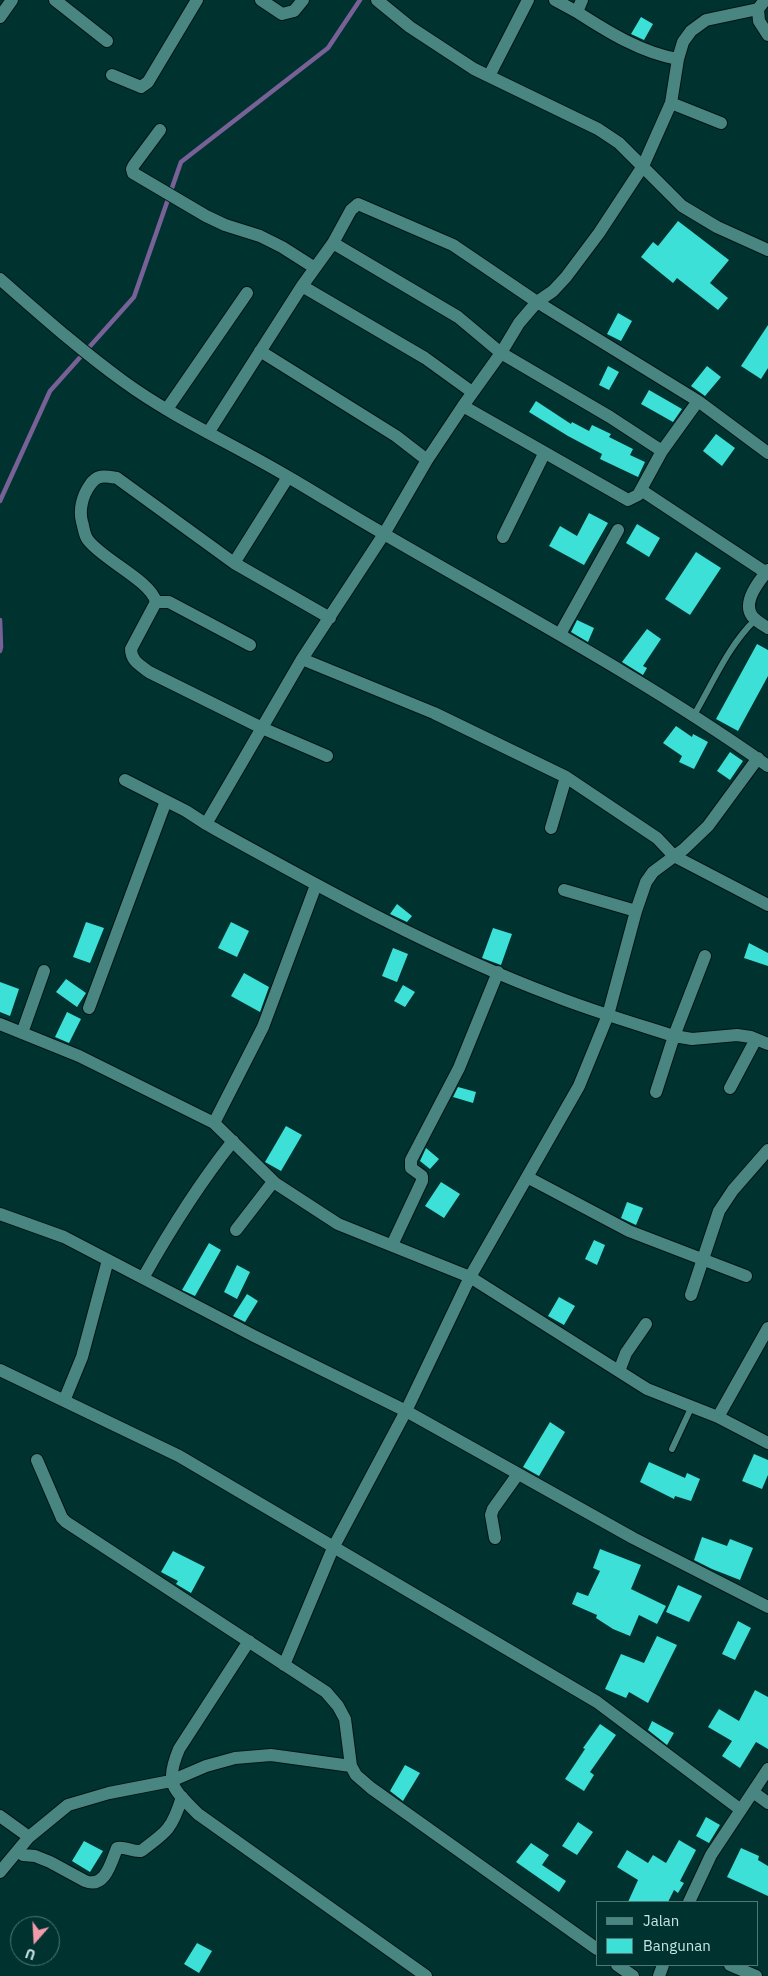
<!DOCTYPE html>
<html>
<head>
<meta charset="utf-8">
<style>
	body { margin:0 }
	#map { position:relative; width:768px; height:1976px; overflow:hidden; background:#00322f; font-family:"IBM Plex Sans",sans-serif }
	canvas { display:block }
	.legend { position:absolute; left:596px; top:1901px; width:162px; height:65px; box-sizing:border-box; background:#00322f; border:1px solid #4f7976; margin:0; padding:6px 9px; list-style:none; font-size:15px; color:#c6e4e1 }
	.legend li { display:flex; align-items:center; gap:10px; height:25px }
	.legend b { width:25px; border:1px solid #4f7976 }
	.north { position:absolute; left:10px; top:1916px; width:50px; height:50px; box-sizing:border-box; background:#00322f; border:1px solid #4f7976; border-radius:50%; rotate:199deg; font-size:14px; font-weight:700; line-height:20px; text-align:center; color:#c6e4e1 }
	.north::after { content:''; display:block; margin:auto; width:18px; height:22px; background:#f39aa9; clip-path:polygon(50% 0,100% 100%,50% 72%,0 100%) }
</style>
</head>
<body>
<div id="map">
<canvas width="768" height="1976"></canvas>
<ul class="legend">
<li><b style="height:6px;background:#498681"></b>Jalan</li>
<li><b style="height:14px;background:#3de0d6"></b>Bangunan</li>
</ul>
<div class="north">U</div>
</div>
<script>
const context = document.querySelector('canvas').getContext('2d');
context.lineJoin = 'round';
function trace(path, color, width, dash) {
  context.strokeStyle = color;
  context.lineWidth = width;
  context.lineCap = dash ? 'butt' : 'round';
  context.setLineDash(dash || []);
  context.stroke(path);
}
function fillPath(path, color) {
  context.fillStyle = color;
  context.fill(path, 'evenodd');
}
const stream = new Path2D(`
	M0,501l50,-110 84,-94 47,-135 147,-114 32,-48
	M0,620l1,27 -1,4`);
const building = new Path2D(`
	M641,17l12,7 -9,16 -13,-6z
	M678,221l51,39 -19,23 18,15 -10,12 -41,-32 -4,5 -32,-26 12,-15 5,4z
	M618,313l14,8 -11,20 -14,-7z
	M768,325v43l-7,11 -20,-13z
	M608,366l11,6 -10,18 -10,-5z
	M707,366l14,11 -16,19 -14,-10z
	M649,390l33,19 -9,13 -32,-18z
	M536,401l35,23 1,-2 17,9 3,-6 19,9 -2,3 24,12 -3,6 15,7 -7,15 -38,-18 2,-5 -34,-18 -39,-24z
	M716,434l19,14 -13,18 -19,-15z
	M589,513l19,10 -24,42 -35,-19 11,-20 17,10z
	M637,524l23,14 -11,19 -23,-14z
	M696,552l25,16 -31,47 -25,-16z
	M577,620l17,8 -6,14 -17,-10z
	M647,629l14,10 -18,27 4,2 -4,7 -21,-13z
	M757,644l11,6v26l-30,55 -22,-12z
	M676,726l16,11 1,-3 15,8 -14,27 -15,-7 3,-6 -19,-13z
	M730,752l13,9 -13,19 -13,-9z
	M397,904l15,12 -5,6 -17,-8z
	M86,922l18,6 -14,35 -17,-6z
	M231,922l18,9 -12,26 -19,-9z
	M493,928l19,6 -11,31 -19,-7z
	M749,943l19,10v13l-24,-8z
	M393,948l15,6 -11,28 -15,-6z
	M244,973l25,14 -9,25 -29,-16z
	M66,979l20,14 -9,14 -21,-15z
	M0,982l19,7 -9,27 -10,-4z
	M403,985l12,7 -10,15 -11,-6z
	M67,1012l14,7 -12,24 -14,-6z
	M458,1087l18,5 -3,11 -20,-6z
	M286,1126l16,9 -21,36 -16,-9z
	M426,1148l13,11 -9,10 -10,-8z
	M441,1182l19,12 -16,24 -19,-12z
	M627,1202l16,6 -7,17 -15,-7z
	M594,1240l11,5 -8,20 -12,-6z
	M209,1243l12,7 -26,46 -13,-6z
	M237,1265l13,7 -13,27 -13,-7z
	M247,1294l11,7 -13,21 -12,-6z
	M559,1297l16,9 -11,19 -16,-9z
	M550,1422l15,10 -26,44 -16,-9z
	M754,1454l14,6v15l-6,14 -20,-8z
	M649,1462l36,16 2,-5 13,6 -9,22 -16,-5 -1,3 -34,-17z
	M702,1537l25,9 3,-7 23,9 -13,32 -28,-11 -18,-9z
	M600,1549l41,16 -10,24 35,17 -9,18 -18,-9 -9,21 -17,-7 -17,-11 1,-3 -25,-11 5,-12 11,4 12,-25 -7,-3z
	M173,1551l32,16 -14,26 -15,-9 2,-3 -17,-9z
	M678,1585l24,11 -13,26 -23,-10z
	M738,1621l13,7 -16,32 -13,-6z
	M657,1636l20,9 -29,58 -19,-11 -3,6 -21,-9 16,-35 23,9z
	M755,1690l13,7v52l-12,-7 -16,26 -18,-12 10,-15 -24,-14 11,-18 20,12z
	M652,1721l22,12 -7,12 -19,-15z
	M600,1724l16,11 -26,37 4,3 -10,16 -19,-12 20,-30 -2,-1z
	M405,1765l15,8 -17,28 -13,-10z
	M706,1817l14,8 -11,18 -13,-7z
	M578,1822l15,10 -16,23 -15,-9z
	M679,1840l17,10 -16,31 4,2 -6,10 -4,-3 -6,12h-40l10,-22 -21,-13 10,-17 21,13 5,-8 13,8z
	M84,1841l19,10 -13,21 -18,-11z
	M531,1843l18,12 -7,10 24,16 -7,11 -43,-30z
	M741,1848l18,8 -1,4 10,6v30l-41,-19z
	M197,1943l15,8 -13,22 -15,-9z`);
const lane = new Path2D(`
	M694,715c19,-32 34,-69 61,-95
	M672,1449l20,-43`);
const street = new Path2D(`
	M55,0l52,41
	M261,0l21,14 12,-3 9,-11
	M377,0l33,27 64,42 124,60 21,14 63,63 35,21 51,23
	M555,0l22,12
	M582,0l-5,12c31,20 65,41 101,47
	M765,0l-7,9 -52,11 -15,11 -8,11 -5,17 -7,44 -28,63 -44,67 -33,44 -13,14 -16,11 -18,21 -18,30 -38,53 -36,54 -43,74 -82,125 -96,165c112,62 226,126 346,171 40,16 81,28 122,41l18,3 45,-4 14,2 17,7
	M758,9l1,12 9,14
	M0,17l12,-17
	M112,75l29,12 7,-5 49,-82
	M489,76l39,-76
	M671,103l50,20
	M160,130l-26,35 -2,4 1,4 73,43 19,9 35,11 22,11 33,21
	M333,243l125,74 43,36 109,64 52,34
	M0,279c40,35 80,71 123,102 52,38 112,64 167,97 31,18 62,38 94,56 129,75 261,145 384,232
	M302,286l123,72 47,34
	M260,351l136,85 31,24
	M463,406l165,94 10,-5 24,-44 36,-50
	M167,409l80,-116
	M208,433l94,-147 31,-43 18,-33 7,-6 95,41 84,57 161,99 70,52
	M641,490l127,84
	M503,537l41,-83
	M234,563l54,-86
	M768,570c-9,11 -26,32 -16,46 4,5 11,9 16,12
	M156,602h13l81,43
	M560,634l58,-104
	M302,659l132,54 132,64 91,61 17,18 94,49
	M327,756l-65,-28 -113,-56c-9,-7 -18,-11 -18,-23l25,-47c-5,-21 -53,-42 -68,-62 -4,-5 -4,-12 -6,-18 -3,-12 0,-26 8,-37 7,-11 15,-9 27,-7l117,85 96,55
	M125,780l61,31 20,13
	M551,828l15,-51
	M564,890l72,21
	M89,1008l77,-207
	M0,1024l79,32 135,67 61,60 63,41 132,53 177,112 71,28 50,26
	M22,1033l22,-62
	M730,1088l26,-49
	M656,1092l18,-56 31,-80
	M214,1123l49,-96 53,-142
	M527,1177l102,54 117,45
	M0,1214l64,23 190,99 152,75 227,127 135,69
	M236,1230l37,-48
	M392,1245l30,-64v-5l-11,-8v-8l48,-92 39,-96
	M143,1278c27,-48 55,-93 90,-137
	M691,1295l28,-84 14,-21 35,-40
	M0,1370l179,86 418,246 144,108
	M619,1371l7,-18 20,-29
	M64,1401l18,-44 26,-97
	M718,1417l50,-89
	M37,1460l25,58 4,4 260,170 12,14 7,13 6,47 5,9 15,13 226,161
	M495,1538l-4,-23 2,-6 25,-35
	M249,1641l-70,108c-15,36 -6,39 19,65l228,162
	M284,1665l49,-117 73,-137 64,-134 109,-191 29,-71 28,-104 10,-29 7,-10 31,-23 24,-23 50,-68
	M753,1792l15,11
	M0,1816l29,21
	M19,1850l4,5 12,1 15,6 35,19c20,8 26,-18 32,-33 8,-2 15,4 24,3 26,-19 31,-22 41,-54
	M0,1872l29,-35 39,-32 41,-12 62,-12 35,-15 29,-8 36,-3 80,11
	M689,1902l22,-47 57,-86
	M617,1965l16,11
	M730,1965l26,11
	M659,1976l4,-11`);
trace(stream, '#786196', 4.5);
fillPath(building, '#3de0d6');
trace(lane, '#041615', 8);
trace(street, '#041615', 14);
trace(lane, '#498681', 6);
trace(street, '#498681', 12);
</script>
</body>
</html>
